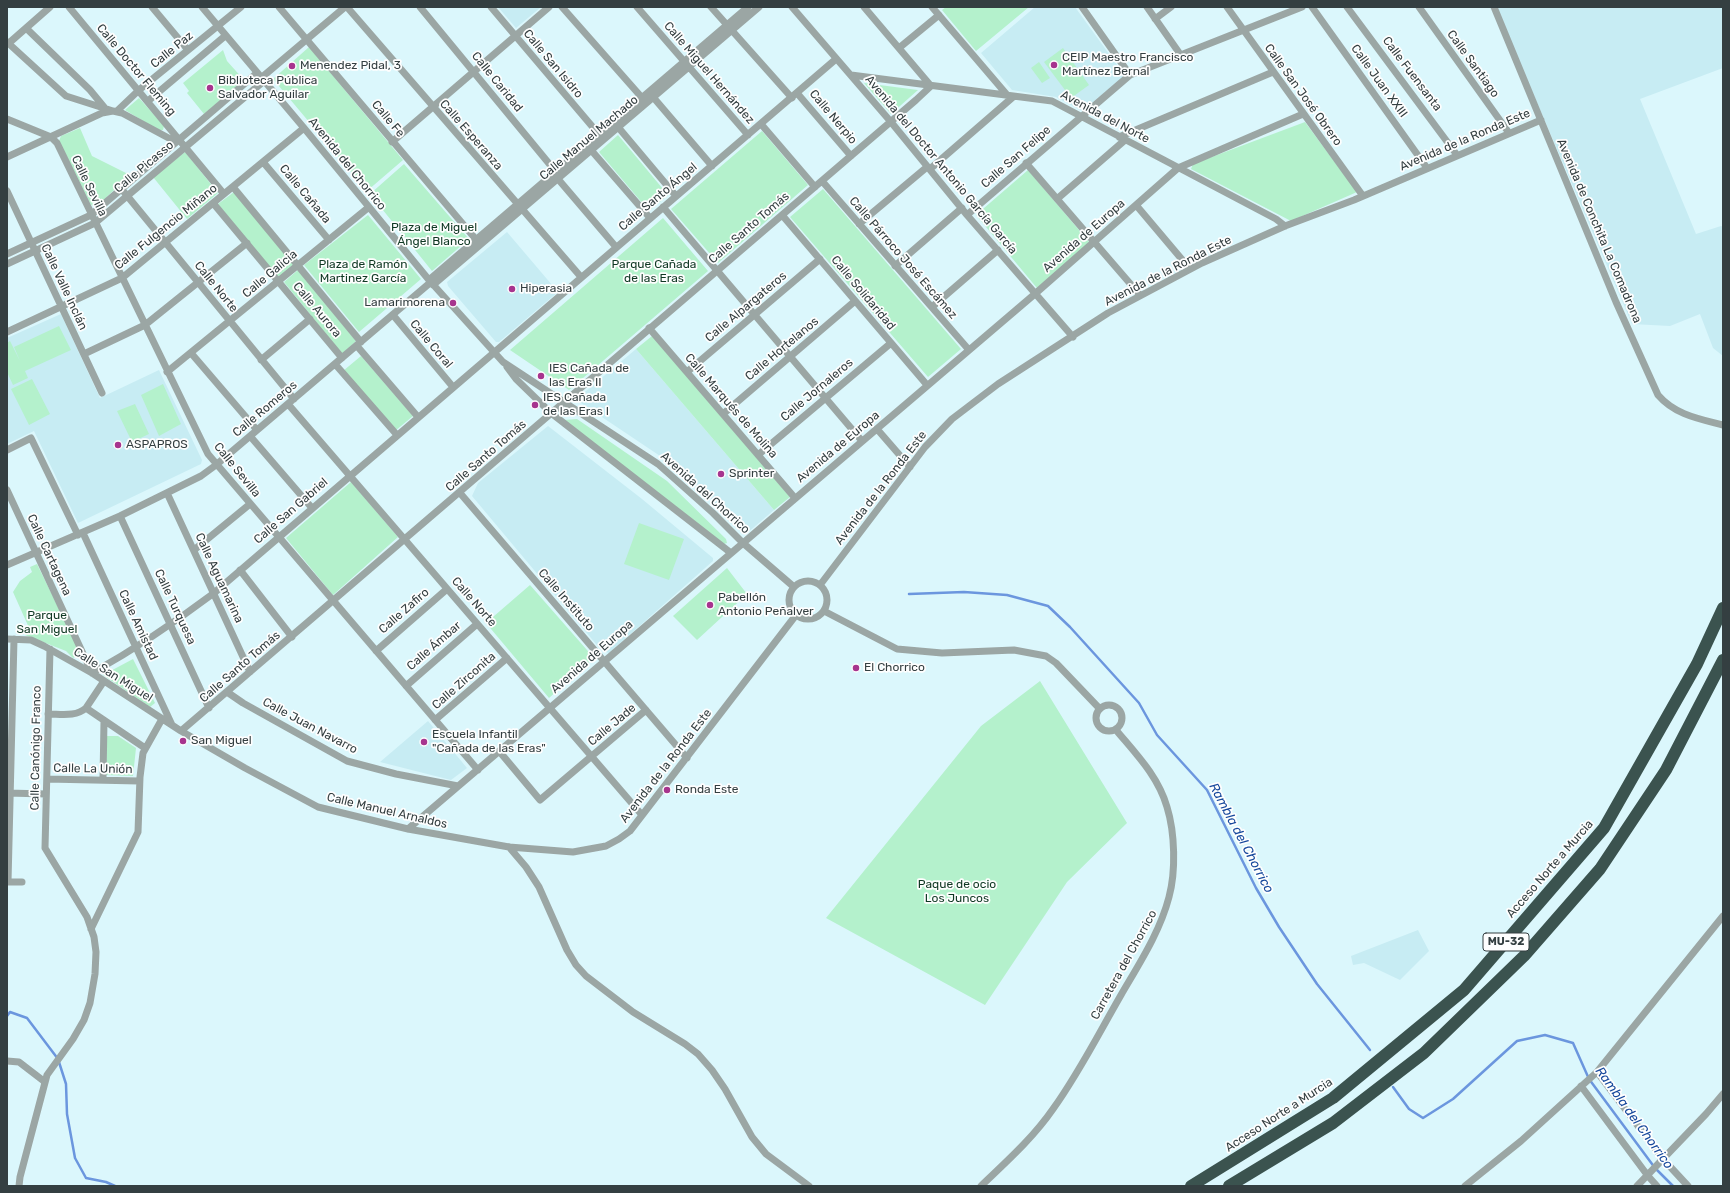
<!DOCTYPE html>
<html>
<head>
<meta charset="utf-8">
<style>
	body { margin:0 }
	#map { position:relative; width:1730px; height:1193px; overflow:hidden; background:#dbf7fc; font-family:Rubik,sans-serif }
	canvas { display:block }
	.frame { position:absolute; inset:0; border:8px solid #343f41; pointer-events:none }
</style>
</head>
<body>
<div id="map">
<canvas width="1730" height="1193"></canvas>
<div class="frame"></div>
</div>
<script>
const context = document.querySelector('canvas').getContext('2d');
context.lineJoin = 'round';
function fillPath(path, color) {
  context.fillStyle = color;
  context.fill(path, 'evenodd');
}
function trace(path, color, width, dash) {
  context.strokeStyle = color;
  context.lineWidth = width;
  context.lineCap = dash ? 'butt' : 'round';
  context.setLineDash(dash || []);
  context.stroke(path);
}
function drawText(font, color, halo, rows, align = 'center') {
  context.font = font + ' Rubik,sans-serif';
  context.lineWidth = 3.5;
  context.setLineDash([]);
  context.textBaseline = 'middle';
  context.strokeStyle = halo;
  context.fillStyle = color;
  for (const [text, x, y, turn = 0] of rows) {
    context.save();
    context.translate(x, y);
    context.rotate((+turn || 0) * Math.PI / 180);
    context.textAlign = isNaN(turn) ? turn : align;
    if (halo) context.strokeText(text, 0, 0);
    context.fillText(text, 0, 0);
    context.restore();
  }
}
const built = new Path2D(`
	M498,7h43l-25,21z
	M1035,7h40l50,69 -43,35 -26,-14 -44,-7 -31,-37z
	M1496,7h227v61l-83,31 56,135 25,-8 2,1v129l-10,-8 -13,-34 -30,12 -38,-2z
	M507,232l51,60 -59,50h-3l-48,-56 -1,-4z
	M61,314l39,84 59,-28 43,90 -1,4 -123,59 -44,-92 -27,13v-106z
	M636,349l138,161 -28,24 -65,-64 -103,-69 1,-4z
	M548,426l94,73 71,59v3l-104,92 -8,-3 -129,-154 6,-13z
	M428,721l39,47 -16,12 -71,-18z
	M1418,930l11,21 -29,29 -36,-17 -11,2 -2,-9z`);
const green = new Path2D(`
	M946,7h83l-53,44 -34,-41z
	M309,47l94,113 -36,31 -94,-112z
	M1063,48l26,37 -18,13 -27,-36z
	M223,50l4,11 17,19 -40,34 -17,-21 2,-2 -6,-8z
	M1039,62l11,16 -8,5 -11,-15z
	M864,83l54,7 -27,24z
	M139,98l25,28 -1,4h-5l-33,-20z
	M1305,122l52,70 -66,29 -100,-52 2,-5z
	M80,128l12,28 38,19 -33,31 -6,-1 -32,-64 2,-5z
	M762,131l46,54 -90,78 -47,-54z
	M618,135l50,60 -19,16 -50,-59z
	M185,152l33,41 -31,26 -34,-42z
	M404,164l65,75 -37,32 -62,-77z
	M1028,170l62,73 -53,45 -61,-73z
	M823,189l138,160 -33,28 -138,-160z
	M234,192l60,73 -16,13 -60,-74z
	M368,215l53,64 -62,53 -55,-67z
	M663,218l45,53 -139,119 -59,-40z
	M298,270l58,71 -14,13 -58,-72z
	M59,326l12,24 -46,21 3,7 -15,7 -6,-13v-29l3,-2 10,20 -6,-14z
	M652,336l138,161 -16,13 -138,-161z
	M361,356l52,60 -18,15 -52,-60z
	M32,379l18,35 -21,11 -18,-36z
	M163,384l18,40 -22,12 -18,-41z
	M135,404l14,30 -17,8 -15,-31z
	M577,419l90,62 59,58 1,4 -3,1 -160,-124z
	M351,482l47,55 -65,58 -47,-57z
	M639,523l45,16 -15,41 -45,-16z
	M37,564l44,90 -8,4 -7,-7 -41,-16 5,-5 -17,-38 7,-11 12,-9 -2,-5z
	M727,568l20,26 -50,46 -24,-24z
	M530,585l64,73 -45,40 -63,-75z
	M133,659l22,44 -5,4 -47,-32z
	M1040,681l87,142 -60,59 -82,123 -159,-87 155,-192z
	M107,736h11l18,12 -3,28 -27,-1z`);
const stream = new Path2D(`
	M909,594l55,-2 43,3 41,11 22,21 69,76 18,32 50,55 49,98 23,39 38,57 53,66
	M7,1016l3,-4 17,6 31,41 8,25 1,30 8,44 11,20 20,4 9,4
	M1393,1087l16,22 14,9 30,-19 64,-58 28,-6 28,8 16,36 66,89 18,18`);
const street = new Path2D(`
	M69,7l155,187
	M152,7l36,43
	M202,7l102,121 125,152 74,82 155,102 55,49 30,30 51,44
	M279,7l200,236
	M347,7l234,270
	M420,7l136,165 2,7 58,68
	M491,7l111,131
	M562,7l82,93
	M637,7l111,128
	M711,7l81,91
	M792,7l99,115 76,93 106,122
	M932,7l76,89
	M1082,7l48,68
	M1147,7l33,47
	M1227,7l136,189
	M1312,7l115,161
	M1347,7l110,148
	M1419,7l90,126
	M1494,7l122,295 42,93c17,20 42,24 65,30
	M1155,19l16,-12
	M26,28l64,62 14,17
	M7,42l59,54 47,15
	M9,43l41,-36
	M899,48l40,-33
	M851,75l201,26 224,118 9,7
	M261,78l84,-71
	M797,93l54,63
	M653,97l59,69
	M148,101l77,-65
	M117,111l22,-21 102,-83
	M7,119l44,18 6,6 151,311 270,316
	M761,124l54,63
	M618,127l58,69
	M1119,137l154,-65
	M392,142l157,-135
	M591,150l59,68
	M7,157l95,-44 11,-2 9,2 54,29
	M263,162l66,78
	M1026,163l114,132
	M930,169l83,-72
	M822,181l147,169
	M233,187l128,155
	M7,191l95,202
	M124,192l170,207
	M1057,199l68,-59
	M213,203l129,155
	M1136,205l54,64
	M663,207l199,234
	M782,215l145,170
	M967,215l163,-140 172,-68
	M859,224l68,-57
	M7,254l84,-39 166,-142
	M7,264l88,-41 169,-142
	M895,266l67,-58
	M429,280l319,-273
	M433,285l326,-278
	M932,307l66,-57
	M393,315l60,72
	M649,328l146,170
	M7,332l115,-54 182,-150
	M357,346l61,71
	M191,353l66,77
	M84,354l61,-29 102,-82
	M261,360l49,-41
	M335,364l62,71
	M507,367l9,12 35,34 180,140
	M167,372l202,-165
	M687,372l133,-113
	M288,404l354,411
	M723,414l132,-113
	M877,429l33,38
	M250,436l62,72
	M7,450l24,-12 47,97
	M758,455l133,-112
	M7,490l85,183c43,-24 82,-50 122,-80l622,-534
	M167,493l83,179
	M460,493l227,265
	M120,516l89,192
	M83,533l89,192
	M194,550l56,-46
	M7,565l113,-49 81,-40 15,-11 215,-183
	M240,570l52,67
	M789 600a19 19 0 1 1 38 0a19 19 0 1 1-38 0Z
	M820,585l105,-138 27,-28 46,-35 110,-71 94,-50 83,-37 69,-26 187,-80
	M824,611l73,38 45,4 72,-3 32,6 10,7 44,46
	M7,639l24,1 13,6 48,27 89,58 64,37 73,39 90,22 101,18 64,5 33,-6 13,-7 11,-8 166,-216
	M376,651l71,-62
	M406,686l71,-62
	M227,692l16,11 104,58 49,13 62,12
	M1096 718a13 13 0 1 1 26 0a13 13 0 1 1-26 0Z
	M86,708l59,40
	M48,714c13,0 28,3 38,-6l18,-27
	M435,720l72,-62
	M181,731l735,-631 15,-14 -67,-79
	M499,751l41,49 106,-90
	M47,779l92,2
	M103,779l1,-58
	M7,793l39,1
	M408,829l628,-536 142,-125 125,-54
	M509,847l17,20 13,20 28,63 9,15 10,11 47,36 52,32 13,10 14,16 13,19 27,48 14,17 43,32
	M7,882h15
	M8,882l6,-243
	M91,929l47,-97 2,-55 3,-24 19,-34
	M7,1061l12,1 26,20
	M1597,1072l66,87 25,27
	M1581,1086l67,90 9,10
	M19,1186l1,-9 27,-102 26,-36 11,-19 6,-17 5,-29 1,-22 -2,-15 -7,-20 -42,-69 5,-199
	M981,1186c25,-24 52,-48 72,-77 26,-36 46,-76 68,-114 18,-31 39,-63 48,-98 7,-26 6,-64 -2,-90 -9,-31 -31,-53 -51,-77
	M1465,1186l56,-45 76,-69 126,-156
	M1637,1186l69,-72 17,-20`);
const highway = new Path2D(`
	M1191,1186l142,-88 131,-108 140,-162 93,-164 26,-56
	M1229,1186l104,-63 91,-70 100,-97 76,-87 66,-99 57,-110`);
const markers = [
	[1054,65,4,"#a7348e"],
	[292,66,4,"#a7348e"],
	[210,88,4,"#a7348e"],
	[512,289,4,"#a7348e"],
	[453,303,4,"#a7348e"],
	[541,376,4,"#a7348e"],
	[535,405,4,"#a7348e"],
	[118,445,4,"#a7348e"],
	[721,474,4,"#a7348e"],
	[710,605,4,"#a7348e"],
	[856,668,4,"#a7348e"],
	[183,741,4,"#a7348e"],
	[424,742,4,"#a7348e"],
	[667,790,4,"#a7348e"]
];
const shields = [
	[1506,942,46]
];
const shieldNames = [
	["MU-32",1506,942]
];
const streetNames = [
	["Calle Paz",172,50,-39],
	["Calle San Isidro",553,64,50],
	["Calle Santiago",1473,64,54],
	["Calle Doctor Fleming",136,70,50],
	["Calle Miguel Hernández",709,73,49],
	["Calle Fuensanta",1412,74,53],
	["Calle Juan XXIII",1379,81,54],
	["Calle Caridad",497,82,51],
	["Calle San José Obrero",1303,95,54],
	["Calle Nerpio",833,117,50],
	["Avenida del Norte",1105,117,28],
	["Calle Fe",388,119,50],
	["Calle Esperanza",471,135,49],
	["Calle Manuel Machado",589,138,-40],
	["Avenida de la Ronda Este",1465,140,-23],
	["Calle San Felipe",1016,157,-41],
	["Avenida del Chorrico",347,164,51],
	["Avenida del Doctor Antonio García García",941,165,50],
	["Calle Picasso",144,167,-40],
	["Calle Sevilla",89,186,64],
	["Calle Cañada",305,194,50],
	["Calle Santo Ángel",658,197,-40],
	["Calle Fulgencio Miñano",166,227,-39],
	["Calle Santo Tomás",749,228,-41],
	["Avenida de Conchita La Comadrona",1599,231,67],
	["Avenida de Europa",1084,236,-41],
	["Calle Párroco José Escámez",903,258,49],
	["Avenida de la Ronda Este",1168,271,-27],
	["Calle Galicia",270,274,-40],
	["Calle Valle Inclán",64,287,65],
	["Calle Norte",216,287,51],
	["Calle Solidaridad",863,293,50],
	["Calle Alpargateros",746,307,-40],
	["Calle Aurora",317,310,50],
	["Calle Coral",431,344,50],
	["Calle Hortelanos",782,349,-40],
	["Calle Jornaleros",817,390,-40],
	["Calle Marqués de Molina",731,406,49],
	["Calle Romeros",265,409,-40],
	["Avenida de Europa",838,447,-40],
	["Calle Santo Tomás",486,456,-41],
	["Calle Sevilla",237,470,51],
	["Avenida de la Ronda Este",881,488,-52],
	["Avenida del Chorrico",705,493,42],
	["Calle San Gabriel",291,511,-41],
	["Calle Cartagena",49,555,65],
	["Calle Aguamarina",219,578,65],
	["Calle Instituto",566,600,49],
	["Calle Norte",474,602,49],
	["Calle Turquesa",175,607,65],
	["Calle Zafiro",404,611,-41],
	["Calle Amistad",138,625,65],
	["Calle Ámbar",434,646,-41],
	["Avenida de Europa",592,657,-41],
	["Calle Santo Tomás",240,667,-41],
	["Calle San Miguel",113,675,32],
	["Calle Zirconita",464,681,-41],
	["Calle Jade",612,725,-40],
	["Calle Juan Navarro",310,726,28],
	["Calle Canónigo Franco",36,748,-89],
	["Avenida de la Ronda Este",666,766,-52],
	["Calle La Unión",93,769,1],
	["Calle Manuel Arnaldos",387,811,13],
	["Acceso Norte a Murcia",1550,869,-49],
	["Carretera del Chorrico",1124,965,-61],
	["Acceso Norte a Murcia",1279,1115,-33]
];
const poiNames = [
	["CEIP Maestro Francisco",1062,58],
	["Martínez Bernal",1062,72],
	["Menendez Pidal, 3",300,66],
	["Biblioteca Pública",218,81],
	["Salvador Aguilar",218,95],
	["Hiperasia",520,289],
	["Lamarimorena",445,303,"right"],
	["IES Cañada de",549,369],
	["las Eras II",549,383],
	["IES Cañada",543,398],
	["de las Eras I",543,412],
	["ASPAPROS",126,445],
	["Sprinter",729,474],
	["Pabellón",718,598],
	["Antonio Peñalver",718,612],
	["El Chorrico",864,668],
	["Escuela Infantil",432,735],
	["\"Cañada de las Eras\"",432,749],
	["San Miguel",191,741],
	["Ronda Este",675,790]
];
const parkNames = [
	["Plaza de Miguel",434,228],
	["Ángel Blanco",434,242],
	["Plaza de Ramón",363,265],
	["Martinez García",363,279],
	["Parque Cañada",654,265],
	["de las Eras",654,279],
	["Parque",47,616],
	["San Miguel",47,630],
	["Paque de ocio",957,885],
	["Los Juncos",957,899]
];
const waterNames = [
	["Rambla del Chorrico",1241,838,62],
	["Rambla del Chorrico",1634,1118,54]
];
fillPath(built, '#c7ecf3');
fillPath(green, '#b4f1cc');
trace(stream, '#6b96de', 2.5);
trace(street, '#9ba6a4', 7);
trace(highway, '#3b534f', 12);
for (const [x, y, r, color] of markers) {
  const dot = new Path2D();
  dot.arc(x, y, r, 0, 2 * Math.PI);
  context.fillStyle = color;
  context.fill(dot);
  trace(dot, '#fefefe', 1.5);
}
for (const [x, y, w] of shields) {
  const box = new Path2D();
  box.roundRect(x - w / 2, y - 9, w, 18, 3);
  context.fillStyle = '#fefefe';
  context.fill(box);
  trace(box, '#343f41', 1);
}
drawText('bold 11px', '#343f41', null, shieldNames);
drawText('12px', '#343f41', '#fefefe', streetNames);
drawText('12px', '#343f41', '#fefefe', poiNames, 'left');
drawText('12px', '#0f3823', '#fefefe', parkNames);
drawText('italic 13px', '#16489c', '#fefefe', waterNames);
</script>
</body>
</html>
